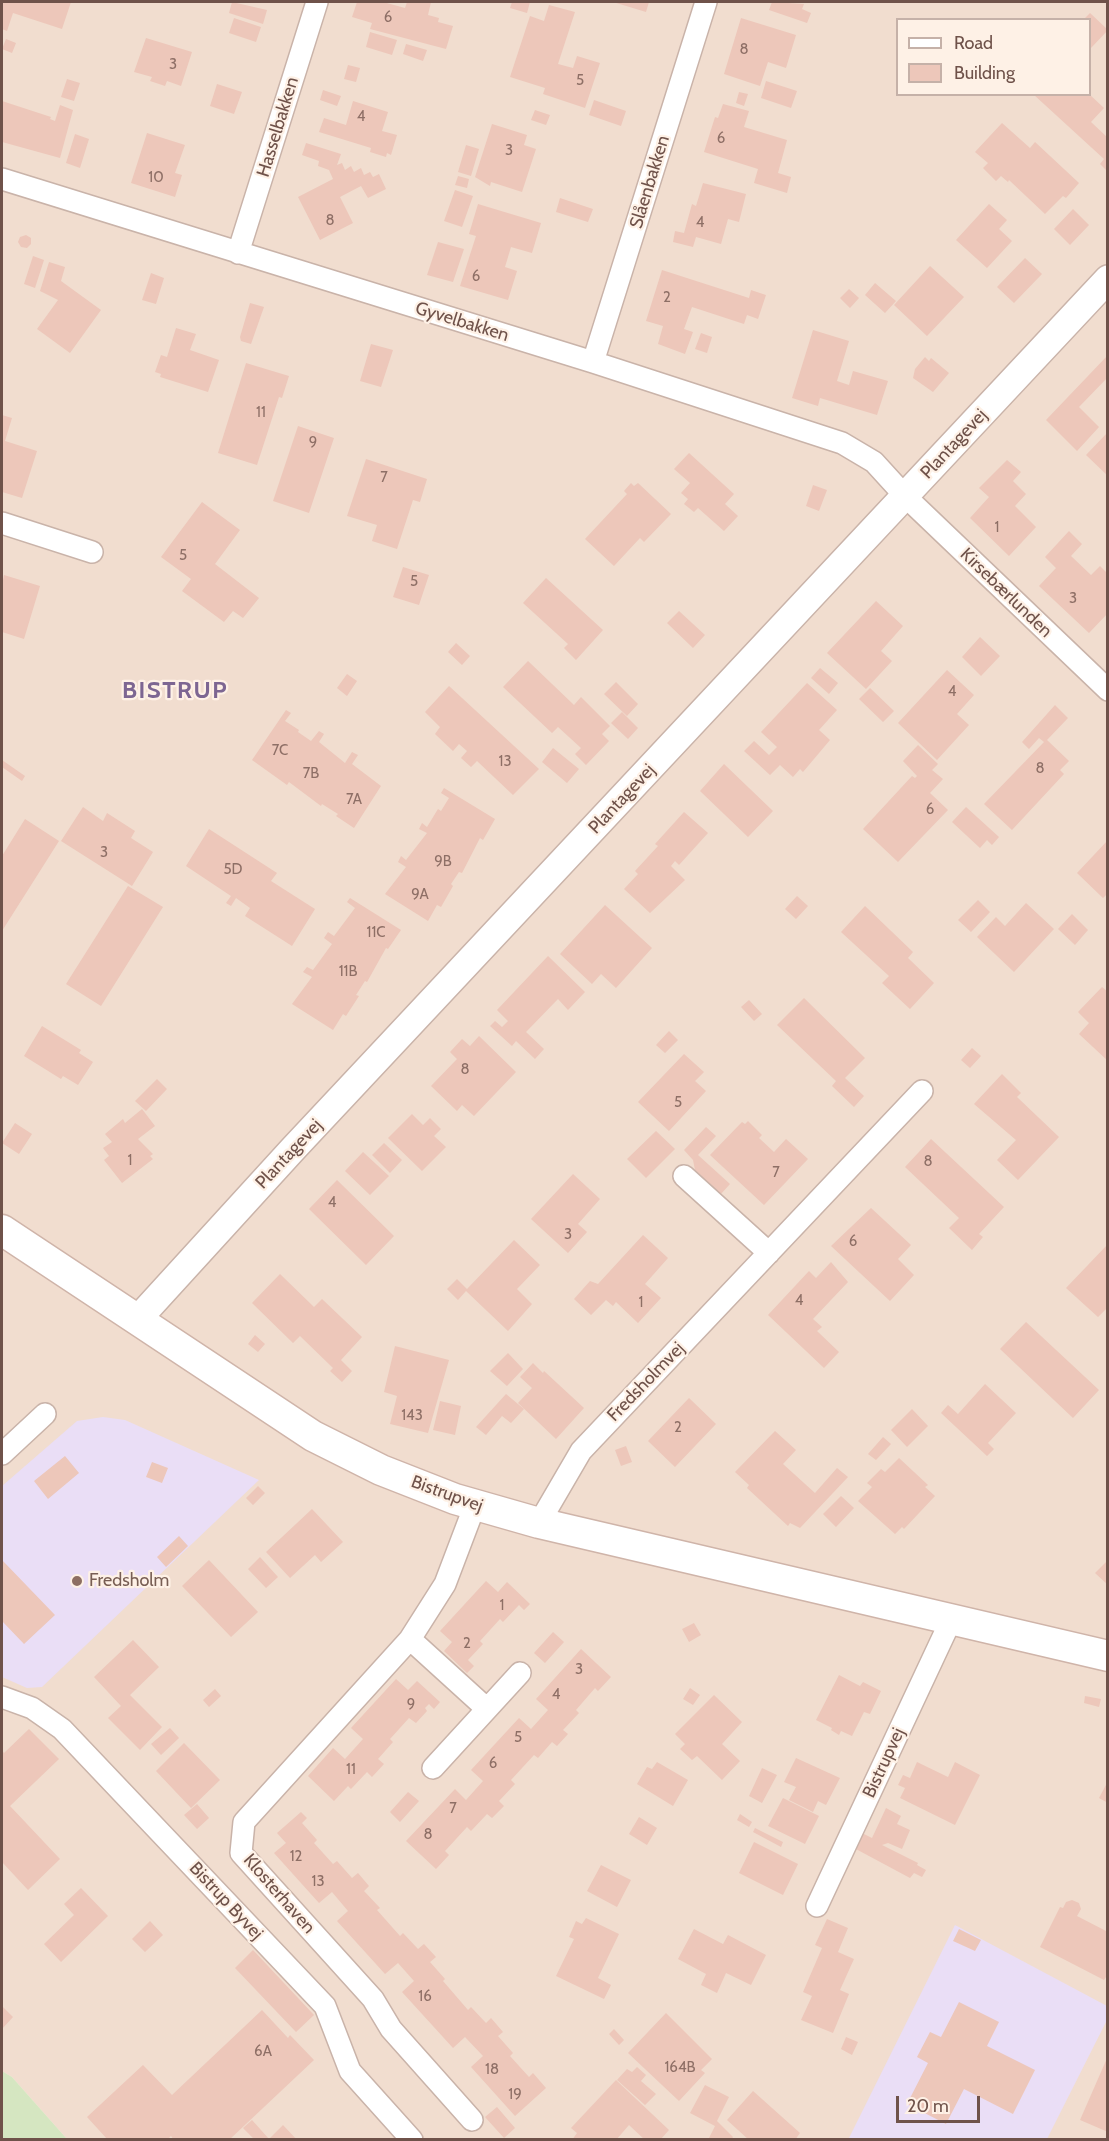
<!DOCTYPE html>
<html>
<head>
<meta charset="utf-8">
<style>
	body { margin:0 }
	#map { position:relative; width:1109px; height:2141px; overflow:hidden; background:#faece0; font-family:Cabin,sans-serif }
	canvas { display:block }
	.frame { position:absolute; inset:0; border:3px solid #6f524a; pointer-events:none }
	.legend { position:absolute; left:896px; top:18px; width:195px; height:78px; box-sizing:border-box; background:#fef1e6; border:2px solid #c5b1a8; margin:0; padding:8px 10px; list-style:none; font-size:18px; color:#6f524a }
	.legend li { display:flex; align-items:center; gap:12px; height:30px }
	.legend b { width:30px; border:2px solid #c5b1a8 }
	.scale { position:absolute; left:896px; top:2096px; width:84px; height:27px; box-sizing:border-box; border:3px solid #6f524a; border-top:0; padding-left:8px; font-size:18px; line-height:21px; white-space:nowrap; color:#6f524a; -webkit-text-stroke:4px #fef1e6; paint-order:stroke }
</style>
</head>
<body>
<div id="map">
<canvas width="1109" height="2141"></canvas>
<div class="frame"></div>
<ul class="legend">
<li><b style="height:8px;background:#fff"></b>Road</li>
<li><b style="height:16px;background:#edc7ba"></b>Building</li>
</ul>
<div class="scale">20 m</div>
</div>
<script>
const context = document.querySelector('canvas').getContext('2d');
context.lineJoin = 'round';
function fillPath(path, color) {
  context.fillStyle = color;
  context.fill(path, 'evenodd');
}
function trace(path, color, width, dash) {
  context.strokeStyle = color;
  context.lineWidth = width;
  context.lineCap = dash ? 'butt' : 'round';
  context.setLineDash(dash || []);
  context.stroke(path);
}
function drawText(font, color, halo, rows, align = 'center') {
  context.font = font + ' Cabin,sans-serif';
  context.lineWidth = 4.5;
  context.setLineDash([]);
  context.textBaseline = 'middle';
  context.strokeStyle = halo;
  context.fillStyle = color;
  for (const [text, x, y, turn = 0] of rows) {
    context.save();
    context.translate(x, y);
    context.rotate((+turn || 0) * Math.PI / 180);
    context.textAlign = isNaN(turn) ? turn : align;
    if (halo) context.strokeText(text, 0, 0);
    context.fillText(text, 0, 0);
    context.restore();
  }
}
const residential = new Path2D(`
	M2,2h1105v2137h-1040l-55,-62 -10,-6zM898,20h192v74h-192z`);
const education = new Path2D(`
	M103,1417l22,3 134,60 -217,207 -15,1 -25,-11v-191l75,-65z
	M955,1925l152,81v14l-60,119 -199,1z`);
const green = new Path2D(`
	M2,2071l10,6 55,62h-65z`);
const building = new Path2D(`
	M2,2h69l-9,27 -49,-16 -6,18 -5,-2z
	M232,2l35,8 -4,14 -34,-11z
	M357,2h26l22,6 2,-6h24l-3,13 11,3 -1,4 15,4 -7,23 -76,-20 2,-6 -20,-6z
	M512,2h18l-3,11 -17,-5z
	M613,2h36l-3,10z
	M772,2l32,2 -2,5 9,4 -4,10 -38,-13z
	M549,5l26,7 -17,52 15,4 4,-12 23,7 -15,45 -42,-14 2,-6 -35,-11 20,-61 14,5z
	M1090,13l18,17 -17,18 -1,-28h-7z
	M234,18l27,9 -5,15 -27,-9z
	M741,18l55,17 -10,33 -18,-6 -8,24 -36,-12z
	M370,32l27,8 -5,15 -26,-8z
	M146,38l46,14 -11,34 -14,-5 -2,5 -15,-5 2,-4 -18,-5z
	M6,39l10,4 -4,10 -10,-4z
	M406,44l21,6 -4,11 -20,-7z
	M348,65l12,3 -4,14 -12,-3z
	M67,79l13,4 -6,18 -13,-4z
	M766,81l31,10 -6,17 -30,-10z
	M217,84l25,8 -8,22 -24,-8z
	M323,90l18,6 -4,10 -17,-6z
	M739,92l9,2 -4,12 -8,-3z
	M1033,94h56l15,14 -13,14 17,16v34l-8,-8 4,-5z
	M594,100l32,11 -5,15 -32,-11z
	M2,101l49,16 -1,2 5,2 5,-16 13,5 -13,48 -58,-16z
	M353,101l35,11 -6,19 15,4 -6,20 -4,-2 -1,4 -16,-5 1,-4 -52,-16 5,-14 22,7z
	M723,104l26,7 -5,16 43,13 -9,33 13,4 -4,16 -33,-10 4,-14 -54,-17 11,-35 3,1z
	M535,110l15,5 -4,10 -15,-5z
	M1002,123l28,25 5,-6 44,41 -13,15 -3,-2 -18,18 -36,-34 -1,2 -7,-6 -5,5 -13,-13 5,-5 -13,-11z
	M492,124l35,11 -3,10 12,4 -14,43 -31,-10 -1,4 -15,-9z
	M147,133l38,12 -10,28 7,2 -7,22 -44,-14z
	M75,134l14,5 -9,29 -14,-5z
	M306,143l35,11 -4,11 5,-2 3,7 6,-4 3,6 7,-4 3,7 6,-3 3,5 6,-3 7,15 -18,9 -7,-12 -21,11 13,26 -33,17 -22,-43 35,-18 -4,-9 -11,-4 1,-5 -17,-6z
	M466,145l13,4 -8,27 -13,-4z
	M458,176l11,3 -2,9 -12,-3z
	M703,183l43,11 -7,28 -11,-3 -7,25 -25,-7 -3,10 -20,-5 2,-11 9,2 8,-29 4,2z
	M455,190l18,6 -11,31 -18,-6z
	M560,198l33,11 -5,13 -32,-10z
	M478,204l63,19 -9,30 -21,-6 -6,20 12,4 -9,29 -48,-14 16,-50 -7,-2z
	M989,204l18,16 -8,9 13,12 -25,27 -31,-28z
	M1073,209l16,16 -19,20 -16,-16z
	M26,235l5,3v6l-4,4 -6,-1 -3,-5 2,-5z
	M438,242l26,7 -11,33 -26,-7z
	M33,256l11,4 -9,28 -11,-4z
	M1025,258l17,16 -28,29 -17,-16z
	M49,262l16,5 -4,14 40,29 -31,43 -33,-24 21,-29 -18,-9z
	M930,266l34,31 -37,39 -33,-31z
	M662,270l87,28 2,-8 15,5 -8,24 -11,-4 -3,9 -52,-17 -8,22 9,3 -8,22 -27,-10 5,-18 -17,-5z
	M151,273l13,5 -8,26 -14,-4z
	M875,283l21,18 -11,12 -20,-18z
	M849,289l10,9 -9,10 -10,-10z
	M250,303l14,4 -13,37 -10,-3 -1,-4z
	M176,328l20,6 -6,16 29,10 -11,32 -48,-15 1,-3 -6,-2 6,-17 6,2z
	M813,330l36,11 -12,40 12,4 4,-14 35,10 -11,34 -57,-17 -2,8 -26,-8z
	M701,333l11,4 -5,16 -12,-4z
	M371,344l22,6 -12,37 -21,-6z
	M1108,355v22l-29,30 20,20 -22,24 -31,-31z
	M925,357l4,4 2,-3 18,15 -16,19 -20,-14 2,-9z
	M246,363l43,13 -7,22 -3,-1 -22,68 -39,-12z
	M2,415l10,3 -7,23 32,10 -15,47 -20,-6z
	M298,426l36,12 -25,75 -36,-12z
	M1108,432v44l-22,-21z
	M689,453l45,41 -9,10 13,12 -14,15 -26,-23 -4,4 -10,-8 4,-5 -7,-6 9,-10 -16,-14z
	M366,459l61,20 -7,23 -7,-2 -16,49 -25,-8 5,-16 -30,-9z
	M1007,460l14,12 -8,9 13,13 -11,12 21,21 -27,29 -39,-38 19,-21 -10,-9z
	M631,483l3,3 4,-3 33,31 -27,28 -4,-4 -26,28 -29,-27 42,-45 -3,-3z
	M813,485l14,5 -8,21 -13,-5z
	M202,502l38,28 -25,34 44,34 -16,20 -10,-7 -9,11 -42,-31 9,-12 -30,-22z
	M1069,531l13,13 -11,12 20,19 9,-9 8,8v39l-19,20 -50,-47 17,-18 -11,-11z
	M403,567l26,8 -10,30 -26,-8z
	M4,575l36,11 -16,53 -22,-7v-47z
	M546,578l57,52 -27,30 -12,-12 4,-4 -45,-41z
	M876,601l27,25 -22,25 11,10 -26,28 -39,-36z
	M679,611l26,24 -12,13 -26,-25z
	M980,637l20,19 -19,20 -19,-19z
	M456,643l14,13 -8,9 -14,-13z
	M528,661l46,44 7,-8 29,29 -8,8 7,7 -23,24 -11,-11 6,-6 -23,-21 -6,6 -49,-46z
	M820,668l18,15 -9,11 -18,-16z
	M947,670l27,25 -17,19 12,11 -32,35 -39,-37z
	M347,674l10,7 -10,15 -10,-8z
	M616,682l22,22 -11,12 -23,-22z
	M807,683l30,27 -18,20 11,10 -27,32 -3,-3 -7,8 -13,-12 -10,10 -26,-24 10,-10 15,14 8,-8 -16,-15z
	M449,686l90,83 -26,26 -36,-34 -6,6 -10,-9 6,-7 -8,-7 -6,7 -18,-17 5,-7 -15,-15z
	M870,688l24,23 -11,11 -24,-23z
	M1055,705l13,13 -21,22 22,21 -9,9 4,4 -52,56 -28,-26 60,-62 -5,-4 -10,11 -7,-7z
	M286,710l5,3 -6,8 14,9 -1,2 13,9 8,-10 5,3 -5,8 26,21 7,-11 6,3 -6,9 29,22 -27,42 -18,-12 2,-2 -16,-10 -1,2 -32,-24 -2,3 -35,-25z
	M622,712l16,16 -10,11 -17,-16z
	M918,745l20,19 -6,6 11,9 -13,14 18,17 -50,52 -35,-33 49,-53 3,2 2,-2 -14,-15z
	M553,748l26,21 -12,14 -25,-21z
	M2,760l23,16 -3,5 -20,-14z
	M724,764l49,47 -25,26 -48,-46z
	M444,788l51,31 -12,21 -3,-2 -18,35 -3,-1 -8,12 2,2 -12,21 -4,-2 -9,16 -43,-27 21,-27 -8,-5 3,-6 5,4 21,-27 -8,-4 3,-6 5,4 11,-18 3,2 8,-13 -8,-5z
	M83,807l20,14 4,-8 28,18 -4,7 22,14 -21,34 -71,-45z
	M966,807l33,30 -7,8 -5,-5 -7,8 -28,-26z
	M684,812l24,21 -29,32 -4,-4 -4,5 14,14 -35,33 -26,-24 14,-15 -3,-3 23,-25 -3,-2z
	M25,819l34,22 -57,90v-75z
	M209,829l68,44 -6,8 44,28 -23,37 -47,-30 5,-8 -14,-10 -5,8 -5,-3 5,-7 -45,-30z
	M1108,840v53l-5,5 -26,-25z
	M128,886l35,21 -62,99 -35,-22z
	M797,896l11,10 -12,13 -11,-10z
	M350,898l51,32 -13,19 -2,-1 -19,34 -2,-1 -9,14 3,1 -13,20 -3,-2 -10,16 -41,-26 20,-27 -9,-5 4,-5 6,3 19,-26 -8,-6 4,-6 6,4 21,-28 -8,-6z
	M978,900l12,12 -19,20 -13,-12z
	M1026,903l28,26 -40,43 -37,-35 19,-20 9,9z
	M605,905l47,43 -36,40 -15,-14 -9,10 -32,-30z
	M865,906l48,46 -5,6 26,25 -24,26 -28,-26 7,-7 -48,-44z
	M1072,914l16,16 -13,15 -17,-16z
	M548,956l37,36 -17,18 -10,-11 -32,33 18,17 -9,10 -19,-18 -4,5 -22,-20 5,-5 7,6 6,-6 -11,-11z
	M1102,987l6,5v69l-29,-27 10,-11 -11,-11z
	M804,998l61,60 -20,20 19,18 -10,11 -22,-21 4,-5 -59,-56z
	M749,1000l13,14 -8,7 -13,-14z
	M42,1026l39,24 -2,3 14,9 -15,23 -15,-9 -2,3 -37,-23z
	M669,1031l9,9 -13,13 -9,-8z
	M479,1036l37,36 -42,44 -12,-11 -5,6 -26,-25 26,-27 -7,-7 12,-13 8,7z
	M972,1048l9,8 -11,12 -9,-8z
	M684,1054l20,18 -9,9 11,10 -37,40 -31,-29z
	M1002,1074l19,19 -4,4 42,40 -41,43 -21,-20 19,-20 -42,-36z
	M157,1079l10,10 -21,22 -11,-10z
	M142,1109l13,17 -17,13 15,15 -3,2 3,3 -31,24 -18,-23 5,-4 -6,-8 9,-6 -7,-8 18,-15 2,4z
	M412,1114l11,11 7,-7 11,11 -7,7 12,11 -24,24 -34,-33z
	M748,1121l14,14 -3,3 15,14 12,-13 22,20 -44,46 -54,-50 32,-33 3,2z
	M15,1123l17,11 -13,20 -17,-11z
	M706,1127l10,9 -18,19 32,29 -10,11 -25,-25 -2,-10 -9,-10z
	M656,1131l19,18 -29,29 -19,-19z
	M931,1139l73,68 -25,27 4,3 -11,13 -23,-22 10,-10 -54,-51z
	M384,1143l18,17 -12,13 -18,-18z
	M363,1152l26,24 -19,19 -25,-24z
	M573,1174l27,25 -22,25 9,8 -19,21 -37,-34z
	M337,1180l57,56 -28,29 -57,-56z
	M871,1208l40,37 -13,14 16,16 -24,26 -59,-55z
	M643,1235l25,23 -23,26 16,14 -23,25 -22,-21 -3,4 -7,-6 -15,15 -17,-16 16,-18 8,3z
	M514,1240l26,25 -23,24 15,15 -24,27 -42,-40 -8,9 -11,-11 10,-10 10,10z
	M1108,1244v63l-10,10 -32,-29z
	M831,1262l17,20 -35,37 9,8 -5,4 22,21 -15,16 -56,-53 41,-44 7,7z
	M280,1274l34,33 8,-8 40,38 -21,23 11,11 -10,11 -12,-11 3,-3 -33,-32 -7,7 -41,-40z
	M1026,1322l73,68 -26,28 -73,-69z
	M255,1335l10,9 -7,8 -10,-8z
	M395,1346l54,14 -21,73 -38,-9 7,-28 -13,-4z
	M508,1353l15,16 -16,17 -17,-15z
	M533,1363l10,10 1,-2 40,37 -28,31 -38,-36 14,-15 -12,-11z
	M985,1384l31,29 -28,30 6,6 -7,7 -46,-43 7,-8 10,9z
	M506,1394l18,15 -13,14 -9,-7 -16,19 -10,-8z
	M689,1398l27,26 -41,43 -27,-26z
	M440,1401l21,5 -6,29 -22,-5z
	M912,1409l16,17 -21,21 -16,-17z
	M775,1431l21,19 -13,14 32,29 22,-25 11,9 -48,51 -10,-5 -2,3 -41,-38 2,-3 -14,-13z
	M883,1437l8,7 -15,16 -8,-6z
	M626,1446l6,16 -11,4 -6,-16z
	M65,1456l14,17 -31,26 -14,-18z
	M899,1458l29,27 -3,2 10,9 -31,33 -2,-2 -7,7 -37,-33 14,-14 -5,-4 14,-14 4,3z
	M152,1462l16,6 -6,15 -16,-6z
	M258,1486l7,7 -12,12 -7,-7z
	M841,1496l13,12 -18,19 -13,-13z
	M312,1509l31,33 -22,20 -6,-7 -25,23 -24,-26z
	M179,1536l9,10 -22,21 -9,-10z
	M260,1557l18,20 -12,11 -18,-19z
	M2,1560l53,55 -31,29 -22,-23z
	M209,1560l49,52 -27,25 -49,-51z
	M1108,1560v25l-13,-12z
	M486,1581l12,11 9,-10 23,22 -6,6 -5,-5 -16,17 -3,-3 -20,22 3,3 -15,16 6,6 -7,7 -23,-22 8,-9 -12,-11z
	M694,1623l7,12 -12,7 -7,-13z
	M553,1632l11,10 -19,21 -11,-10z
	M133,1640l26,27 -29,28 32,32 -22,23 -32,-32 13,-12 -27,-29z
	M581,1649l30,28 -13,14 -3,-3 -19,22 3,3 -16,17 5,4 -11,12 -5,-4 -14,16 -4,-3 -23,25 4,4 -16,17 5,5 -12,12 -5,-4 -16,17 -4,-4 -22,24 4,4 -13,14 -30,-28 49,-52 11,11 17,-19 -12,-11 48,-52 12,11 17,-19 -12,-11z
	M839,1675l21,11 3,-4 18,9 -11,23 -6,-2 -12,24 -11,-5 -2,4 -8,-5 1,-2 -16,-8z
	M396,1679l12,11 9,-9 23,21 -6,7 -5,-5 -4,4 2,3 -11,12 -7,-5 -19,21 3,3 -15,17 6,5 -12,13 -5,-5 -16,17 -3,-3 -14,15 -26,-25 25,-28 12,11 18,-20 -12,-11z
	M690,1688l10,7 -7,10 -10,-6z
	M215,1689l6,7 -12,11 -6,-7z
	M714,1695l28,27 -20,22 18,17 -18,19 -25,-24 -5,4 -12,-11 5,-5 -10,-10z
	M1085,1696l16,3 -2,8 -15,-4z
	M170,1728l9,10 -18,17 -10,-11z
	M29,1729l30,30 -49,47 50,53 -32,31 -26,-28v-112l2,3z
	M184,1743l36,37 -29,28 -35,-37z
	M796,1758l44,20 -14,27 -8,-4 -5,11 -24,-12 7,-13 -12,-5z
	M657,1762l31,18 -15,26 -36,-22 10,-17 5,2z
	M917,1762l31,15 7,-15 25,13 -25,50 -55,-27 5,-10 -7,-3 5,-10 7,3z
	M762,1768l15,7 -15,28 -13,-7z
	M1108,1781v22l-9,-5z
	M408,1792l11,9 -19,21 -10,-10z
	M783,1798l36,18 -14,28 -37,-18z
	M197,1804l12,14 -12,11 -13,-14z
	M886,1808l15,8 -4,8 13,6 -8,19 -14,-6 -6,2 36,18 -1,2 9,5 -4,7 -8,-4 -4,5 -56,-30 8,-15 10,5z
	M301,1812l6,6 -5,5 15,17 -3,3 19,21 4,-3 15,17 6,-5 11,13 -5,5 16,17 -3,2 23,26 3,-3 15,16 6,-5 12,13 -6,5 15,17 -2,2 25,29 3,-3 15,16 5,-5 12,14 -5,4 15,17 -3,3 19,21 4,-4 13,15 -31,28 -44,-49 12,-11 -18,-19 -12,11 -51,-56 12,-11 -16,-18 -13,11 -48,-53 11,-10 -16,-19 -13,11 -45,-50 12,-10 -9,-10z
	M740,1814l12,8 -3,5 -12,-7z
	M639,1817l18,11 -10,17 -18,-11z
	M755,1828l28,14 -2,5 -28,-15z
	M754,1842l44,22 -15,31 -44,-22z
	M601,1865l30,15 -14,27 -30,-16z
	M81,1888l27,28 -47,46 -17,-18 30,-29 -10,-11z
	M1072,1900l7,3 2,6 -4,7 31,16v42l-4,6 -64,-33 20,-40 3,1 3,-6z
	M586,1918l33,16 -21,44 13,7 -7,14 -48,-23 18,-37 -5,-2 7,-16 6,3z
	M827,1919l21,9 -10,24 16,7 -14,31 9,4 -16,39 -32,-13 11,-24 -9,-4 19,-44 -7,-3z
	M150,1921l13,14 -18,17 -13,-13z
	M694,1929l29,15 5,-9 38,20 -15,30 -25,-12 -9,20 -16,-8 5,-11 -28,-15z
	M959,1929l22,11 -6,11 -22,-10z
	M253,1950l61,65 -18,17 -61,-64z
	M959,2002l40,20 -12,24 48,24 -22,44 -49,-25 -18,35 -39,-20 21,-41 -11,-6 13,-25 11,5z
	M2,2006l11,11 -11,12z
	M262,2010l26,28 2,-3 24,25 -85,80h-55l-3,-4 -4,4h-59l-21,-23 56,-52 29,30z
	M666,2013l46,46 -11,11 4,3 -26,28 -51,-48z
	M614,2029l10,11 -5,5 -10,-11z
	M846,2037l12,5 -6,13 -11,-6z
	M1108,2056v76l-28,-12z
	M637,2067l9,8 -5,6 15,13 -11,11 -28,-25 10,-11 5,3z
	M616,2080l53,50 -9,10h-15l-16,-15 -13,15h-44l5,-7 -6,-5z
	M705,2085l24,12 -12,24 16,16 -2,3h-23l7,-14 -25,-13z
	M753,2091l47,42 -5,7h-46l-22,-20z
	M497,2107l18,21 -11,10 -19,-21z
	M252,2120l17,19 14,-14 14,15h-42l-12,-12z`);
const minor = new Path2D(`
	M2,179l591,183 249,81 32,19 31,34 203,194
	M238,253l79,-251
	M593,362l113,-360
	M2,523l90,29
	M684,1176l85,77
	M2,1454l43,-40
	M539,1523l42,-72 341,-360
	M410,1639l77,70
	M2,1697l30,11 30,21 263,277 25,65 62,69
	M433,1768l87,-95
	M817,1906l134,-286
	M472,2120l-81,-91 -18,-30 -132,-146 3,-31 166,-183 35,-55 30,-79`);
const tertiary = new Path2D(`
	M137,1320l156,-171 815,-870`);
const secondary = new Path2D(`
	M2,1230l311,206 68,34 74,29 84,24 569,133`);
const markers = [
	[77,1581,6,"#8d6e63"]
];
const numberNames = [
	["6",388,18],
	["8",744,50],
	["3",173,65],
	["5",580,81],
	["4",361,117],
	["6",721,139],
	["3",509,151],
	["10",156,178],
	["8",330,221],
	["4",700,223],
	["6",476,277],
	["2",667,298],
	["11",261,413],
	["9",313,443],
	["7",384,478],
	["1",997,528],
	["5",183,556],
	["5",414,582],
	["3",1073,599],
	["4",952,692],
	["7C",280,751],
	["13",505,762],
	["8",1040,769],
	["7B",311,774],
	["7A",354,800],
	["6",930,810],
	["3",104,853],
	["9B",443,862],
	["5D",233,870],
	["9A",420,895],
	["11C",376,933],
	["11B",348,972],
	["8",465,1070],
	["5",678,1103],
	["1",130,1161],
	["8",928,1162],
	["7",776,1173],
	["4",332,1203],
	["3",568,1235],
	["6",853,1242],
	["4",799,1301],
	["1",641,1303],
	["143",412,1416],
	["2",678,1428],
	["1",502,1606],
	["2",467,1644],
	["3",579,1670],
	["4",556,1695],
	["9",411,1705],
	["5",518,1738],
	["6",493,1764],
	["11",351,1770],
	["7",453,1809],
	["8",428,1835],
	["12",296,1857],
	["13",318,1882],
	["16",425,1997],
	["6A",263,2052],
	["164B",680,2068],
	["18",492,2070],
	["19",515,2095]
];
const streetNames = [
	["Hasselbakken",278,127,-73],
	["Slåenbakken",650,182,-73],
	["Gyvelbakken",462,322,17],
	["Plantagevej",954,444,-47],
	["Kirsebærlunden",1006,593,44],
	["Plantagevej",622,799,-47],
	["Plantagevej",289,1154,-47],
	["Fredsholmvej",646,1382,-46],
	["Bistrupvej",447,1494,20],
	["Bistrupvej",884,1763,-65],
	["Klosterhaven",279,1894,49],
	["Bistrup Byvej",226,1901,47]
];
const educationNames = [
	["Fredsholm",89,1581]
];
const districtNames = [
	["BISTRUP",175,691]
];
fillPath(residential, '#f1ddcf');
fillPath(education, '#eadef6');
fillPath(green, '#d5e6c1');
fillPath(building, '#edc7ba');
trace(minor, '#c9b3a9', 24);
trace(tertiary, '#c9b3a9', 30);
trace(secondary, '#cfb4a9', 33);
trace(minor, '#fff', 21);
trace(tertiary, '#fff', 27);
trace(secondary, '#fff', 30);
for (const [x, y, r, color] of markers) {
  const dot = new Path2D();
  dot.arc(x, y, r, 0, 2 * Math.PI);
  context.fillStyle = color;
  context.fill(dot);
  trace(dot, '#fef1e6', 2);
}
drawText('15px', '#8e6f66', null, numberNames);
drawText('18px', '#6f524a', '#fef1e6', streetNames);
drawText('18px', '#785e54', '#fef1e6', educationNames, 'left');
context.letterSpacing = '1.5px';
drawText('bold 24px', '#7d6692', '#fef1e6', districtNames);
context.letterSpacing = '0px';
</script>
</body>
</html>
